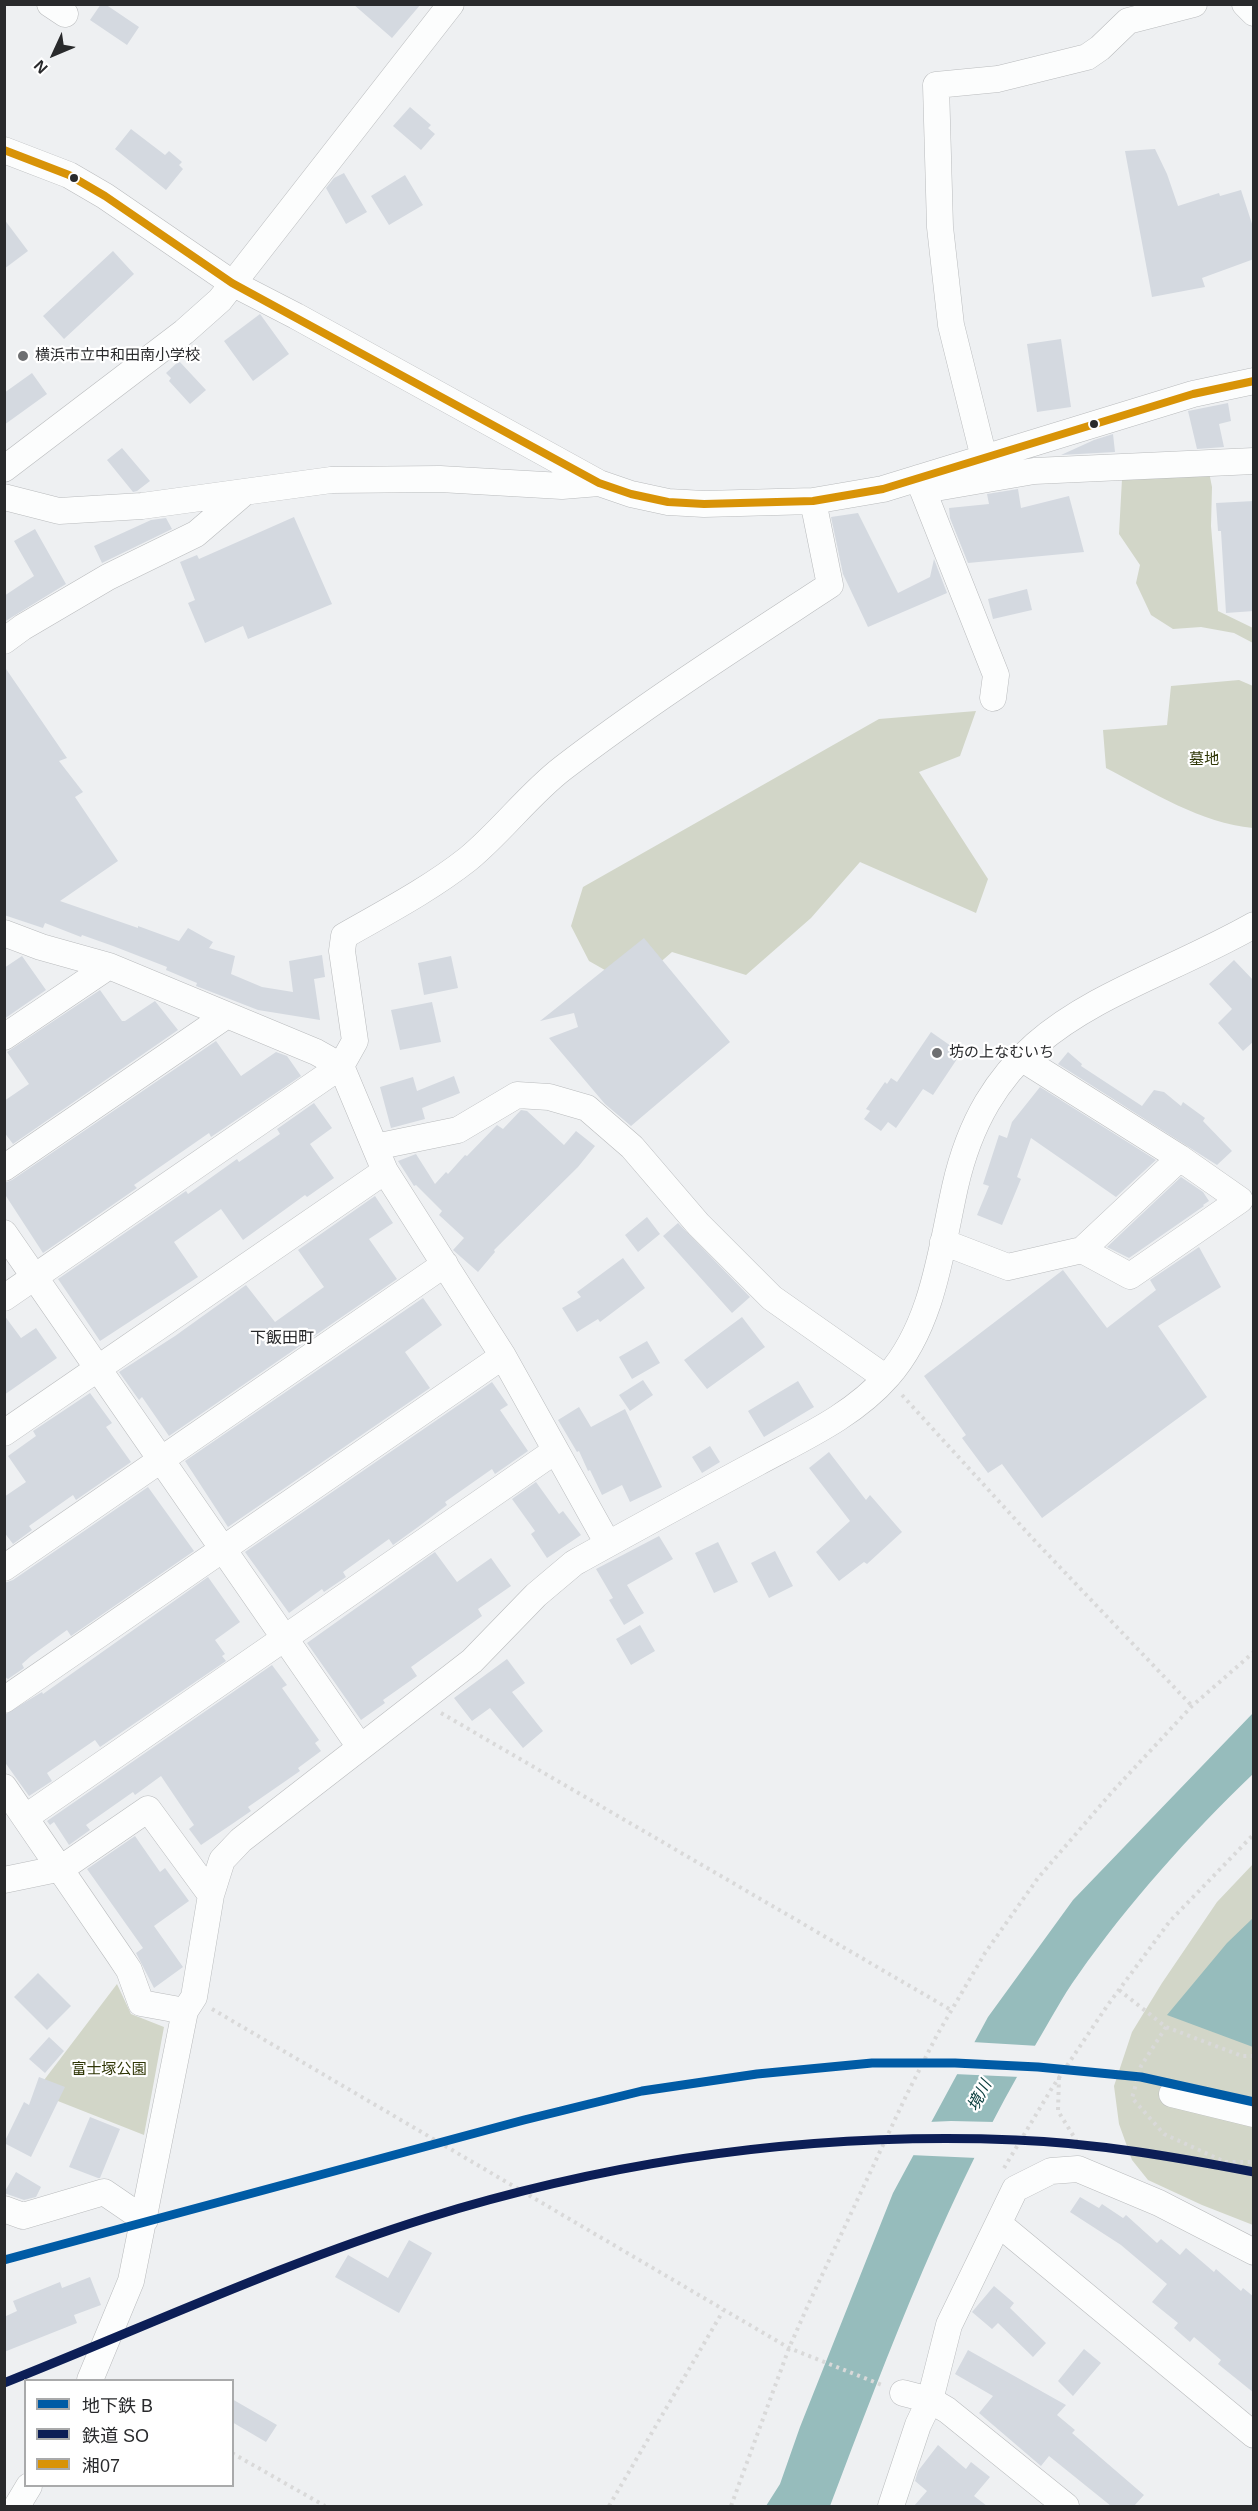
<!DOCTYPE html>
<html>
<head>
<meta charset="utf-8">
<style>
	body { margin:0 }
	#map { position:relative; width:1258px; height:2511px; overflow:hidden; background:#eef0f2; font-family:Arial,"Noto Sans JP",sans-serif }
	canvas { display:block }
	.frame { position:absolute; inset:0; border:6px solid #292a2c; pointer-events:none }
	.legend { position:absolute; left:24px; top:2379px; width:210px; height:108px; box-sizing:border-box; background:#fff; border:2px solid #a9aaab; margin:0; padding:8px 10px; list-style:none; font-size:18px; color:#292a2c }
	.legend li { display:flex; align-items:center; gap:12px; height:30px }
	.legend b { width:30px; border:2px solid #a9aaab }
	.north { position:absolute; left:24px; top:24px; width:60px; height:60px; -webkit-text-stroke:4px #fff; paint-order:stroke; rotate:226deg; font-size:16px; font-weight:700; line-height:24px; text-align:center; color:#292a2c }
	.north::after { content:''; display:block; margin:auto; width:21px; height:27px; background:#292a2c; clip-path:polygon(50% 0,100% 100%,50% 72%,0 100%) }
</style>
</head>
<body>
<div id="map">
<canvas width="1258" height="2511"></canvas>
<div class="frame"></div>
<ul class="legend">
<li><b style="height:8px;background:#005ba5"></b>地下鉄 B</li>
<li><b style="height:8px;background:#0c1e56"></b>鉄道 SO</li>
<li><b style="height:8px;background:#d89307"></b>湘07</li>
</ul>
<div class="north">N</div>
</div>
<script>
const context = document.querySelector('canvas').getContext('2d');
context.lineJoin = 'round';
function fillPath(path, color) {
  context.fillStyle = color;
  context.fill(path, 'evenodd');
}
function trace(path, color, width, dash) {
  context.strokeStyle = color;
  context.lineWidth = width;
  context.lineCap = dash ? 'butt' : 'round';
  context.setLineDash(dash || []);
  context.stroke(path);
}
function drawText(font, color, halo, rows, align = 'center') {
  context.font = font + ' Arial,"Noto Sans JP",sans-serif';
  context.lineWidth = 4.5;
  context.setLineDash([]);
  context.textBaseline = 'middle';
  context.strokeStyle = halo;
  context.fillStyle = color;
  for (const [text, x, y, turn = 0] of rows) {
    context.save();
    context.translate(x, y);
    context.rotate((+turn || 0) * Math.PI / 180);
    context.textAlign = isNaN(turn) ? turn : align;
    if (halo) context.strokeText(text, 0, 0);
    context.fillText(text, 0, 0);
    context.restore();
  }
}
const green = new Path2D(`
	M1209,472l3,15 -1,39 7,85 35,17v15l-19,-10 -33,-6 -28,2 -22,-14 -15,-32 4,-18 -21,-31 3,-55z
	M1239,680l14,6v142c-52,-5 -101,-36 -147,-60l-3,-38 64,-5 4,-39z
	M976,711l-16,45 -41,16 69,107 -12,34 -116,-51 -49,56 -65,57 -74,-23 -39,34 -44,-25 -18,-35 12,-39 296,-168z
	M1253,1864v361l-51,-20 -54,-25 -16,-20 -13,-36 -5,-38 18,-54 30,-49 55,-81z
	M117,1984l14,30 33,13 -20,108 -109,-43z`);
const water = new Path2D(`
	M1253,1713v61c-62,59 -126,131 -175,201 -16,22 -28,46 -42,69 -87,146 -146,304 -206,462h-64l14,-22 20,-57 93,-234 95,-176 85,-117z
	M1253,1918v129l-86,-32 60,-72z`);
const pier = new Path2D(`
	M972,2042l67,4 -19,31 -66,-3z
	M951,2121l44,1 -18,36 -67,-3 18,-33z`);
const building = new Path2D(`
	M101,4h4l34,23 -12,18 -37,-25z
	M353,4h68l-29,34z
	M410,107l21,18 -3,3 7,6 -14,16 -28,-24z
	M131,129l34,26 4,-4 13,11 -3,3 4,4 -17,21 -51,-41z
	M1155,149l12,25 11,32 41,-13 1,3 21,-6 13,40v29l-52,19 3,9 -53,10 -27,-146z
	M344,173l23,39 -21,12 -20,-36 8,-10z
	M405,175l18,30 -34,20 -18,-29z
	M4,219l24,32 -24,18z
	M113,251l21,23 -70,65 -21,-23z
	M260,314l29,40 -36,27 -29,-40z
	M1061,339l10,68 -34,5 -10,-68z
	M179,361l27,29 -16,14 -21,-23 2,-3 -5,-5z
	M32,373l15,21 -43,31v-32z
	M1228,403l3,18 -12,3 5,23 -27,2 -9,-38z
	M1113,434l2,18 -54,3 33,-15z
	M122,448l28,33 -13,10 -4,1 -26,-32z
	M1018,489l3,19 48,-12 15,56 -116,11 -18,-45 -1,-10 40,-4 -2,-10z
	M1254,501v110l-28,2 -5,-82h-3l-2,-28z
	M858,513l40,80 32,-16 4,-18 13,34 -79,34 -25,-53 -12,-57z
	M294,517l38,87 -84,35 -5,-13 -38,17 -17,-40 7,-3 -15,-38 17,-7 2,4z
	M166,518l6,11 -70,34 -8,-17 57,-26z
	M35,529l31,55 -62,38v-26l30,-20 -20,-35z
	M1027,589l5,21 -39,9 -5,-20z
	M4,666l63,92 -8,3 24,31 -8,5 43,64 -58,40 78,27v-2l41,15 9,-13 25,14 -4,6 26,8 -4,18 31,13 31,5 -4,-31 33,-6 3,22 -11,2 6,41 -62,-10 -62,-24 1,-3 -31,-13 1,-3 -54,-21 -31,-11 -1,2 -36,-14 -2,5 -39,-13z
	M644,938l86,104 -99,84 -26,-22 -56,-66 29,-11 -4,-14 -34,8z
	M22,956l24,34 -42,29v-51z
	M451,956l7,32 -34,7 -6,-32z
	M1234,960l20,21v60l-11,10 -25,-28 14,-14 -23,-25z
	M100,990l22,31h3l30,-20 23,29 -165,114 -9,-12v-31l25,-17 -22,-32z
	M432,1002l9,40 -41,8 -9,-40z
	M931,1032l30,21 -28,42 -10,-6 -27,39 -8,-6 -7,9 -17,-12 6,-8 -4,-2 19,-27 2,2 4,-6 6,4z
	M216,1041l25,35 35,-24 11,4 14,20 -90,61 -2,-4 -75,52 3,3 -94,65 -39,-60v-10l8,-3z
	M1068,1052l14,12 -1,2 61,40 12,-16 10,2 17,14 2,-4 22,16 -2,3 29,30 -15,14 -159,-101z
	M454,1076l6,17 -38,15 3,11 -34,9 -11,-41 33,-10 4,14z
	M1040,1087l116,73 -40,37 -85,-59 -14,39 4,2 -19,46 -25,-10 12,-29 -6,-2 16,-49 8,3 5,-16z
	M314,1103l18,25 -22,16 24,34 -27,19 -2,-2 -62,45 -22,-31 -47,33 24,35 -98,64 -42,-62 128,-88 2,3 49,-35 2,3 41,-28 -3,-5z
	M521,1110l6,1 37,34 12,-14 19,15 -17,21 -84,83 1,2 -17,20 -25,-22 11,-12 -25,-23 3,-4 -26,-26 -2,1 -16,-25 18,-7 19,30 11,-12 2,2 17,-19 2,1 30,-31 6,4z
	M1181,1177l22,15 6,9 -6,4 1,1 -75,52 -22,-11z
	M375,1196l18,27 -24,16 28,40 -228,157 -27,-39 -3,3 -20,-28 56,-36 71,-51 29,37 49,-35 -26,-37z
	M647,1217l13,17 -22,18 -13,-17z
	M678,1223l72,74 -18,16 -69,-77z
	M1199,1247l22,40 -63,39 49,71 -165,121 -40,-54 -14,9 -26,-35 4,-3 -42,-59 139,-106 44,58 49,-38 -6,-10z
	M623,1258l22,30 -45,34 -2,-3 -21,13 -15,-24 19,-11 -4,-5z
	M423,1298l19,27 -37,27 25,36 -202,139 -43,-66z
	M4,1315l17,23 15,-10 21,30 -53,37z
	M742,1317l23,30 -58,42 -23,-29z
	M647,1341l13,22 -28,16 -13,-22z
	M643,1380l10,15 -23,16 -11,-16z
	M798,1381l16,26 -50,30 -16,-26z
	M492,1382l16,23 -8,5 28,41 -33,23 -3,-5 -47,33 2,3 -29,22 -25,18 -4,-6 -46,33 3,5 -22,15 -2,-3 -33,24 -44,-61z
	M90,1393l22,30 -6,4 25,35 -55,38 -3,-5 -44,31 3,4 -19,14 -9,-12v-35l22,-15 -18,-26 28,-20 -3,-5z
	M579,1407l12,20 34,-18 37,78 -32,15 -8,-17 -20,10 -12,-25 -2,1 -9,-20 -2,1 -19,-32z
	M710,1446l10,16 -18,11 -10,-16z
	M829,1452l37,48 4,-5 32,37 -35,32 -3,-2 -25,19 -23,-29 34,-31 -41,-53z
	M536,1482l23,32 4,-3 18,24 -34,23 -16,-24 4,-3 -23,-32z
	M148,1487l46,64 -123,85 -4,-6 -36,26 -9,8 2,4 -16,11 -4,-3v-93l9,-3z
	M659,1536l14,23 -46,26 17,28 -20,12 -15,-25 4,-2 -17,-29z
	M718,1542l20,40 -24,11 -19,-40z
	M775,1551l18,35 -24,12 -18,-35z
	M435,1552l22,30 34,-24 20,28 -33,23 4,7 -71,51 6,9 -34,24 2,3 -24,17 -54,-77z
	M208,1577l32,45 -25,18 10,14 -3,2 4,5 -126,86 -5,-7 -48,33 5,8 -23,15 -25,-35v-46l38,-23 1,2z
	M640,1625l15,26 -24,14 -15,-26z
	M507,1659l18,24 -13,9 31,39 -20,17 -33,-40 -18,13 -18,-23z
	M272,1665l15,20 -5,3 37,52 -4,3 6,8 -23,17 2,3 -52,36 3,4 -16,11 -34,23 -12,-16 5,-4 -33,-49 -26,19 -2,-3 -47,33 4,5 -21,15 -15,-23 -4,3 -3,-4z
	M135,1836l25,36 5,-4 24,33 -35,25 29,41 -29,21 -18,-35 7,-5 -56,-79z
	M38,1973l33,33 -24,24 -33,-33z
	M49,2037l15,14 -19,22 -16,-14z
	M39,2077l26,10 -34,70 -27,-14 20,-41 5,3z
	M90,2117l30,12 -20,49h-2l-29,-11z
	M16,2172l25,15 -5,10 -12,3 -20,-7z
	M1080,2197l19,11 3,-4 21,14 3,-3 31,28 4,-4 19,16 6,-7 28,24 2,-3 25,22 2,-3 11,9v96l-36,-29 3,-4 -27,-23 -4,5 -16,-14 4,-5 -26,-21 15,-18 -46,-39 -51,-33z
	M409,2240l23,13 -33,60 -64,-36 13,-22 40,23z
	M90,2277l11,28 -27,10 3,8 -73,29v-35l13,-6 -4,-10 47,-19 2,6z
	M994,2286l20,17 -4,5 36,35 -13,14 -35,-34 -6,6 -20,-17z
	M1084,2349l17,14 -28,33 -15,-15z
	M968,2350l98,55 -9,10 18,15 -3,3 72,62 -10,11h-23l-62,-50 -8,10 -62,-53 14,-17 -38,-22z
	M232,2399l45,26 -11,17 -34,-20z
	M938,2445l28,24 5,-7 19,15 -16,19 13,10h-73l13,-15 -12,-10 3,-10z`);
const path = new Path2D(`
	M902,1395l133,146 157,165
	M441,1713l510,297
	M1119,1990l47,37 76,29h12
	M212,2009l577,339 93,37
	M1166,2027l-25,39 -9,32 32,36 61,28h29
	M1059,2077l-1,34 18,29 1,5
	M1004,2168l48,-80 55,-82 63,-85 84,-87
	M232,2453l93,53
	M609,2506l114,-195
	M731,2506l58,-158 20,-45 97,-207 31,-61 48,-82 53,-75 74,-86 80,-86 62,-54`);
const minor = new Path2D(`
	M50,4l15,10
	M1245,4l9,9
	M4,150l65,25 36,21 127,87 64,33 303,167 32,11 37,8 36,2 109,-3 70,-12 310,-95 61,-13
	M984,458l-33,-133 -11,-98 -4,-142 62,-6 89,-22 13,-9 28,-27 66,-17
	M4,469l180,-137 36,-32 231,-296
	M918,478l78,197 -3,23
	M924,490l110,-19 220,-10
	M4,497l55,14 83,-5 189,-26 109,-1 122,7 37,-3
	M4,641l19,-14 85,-50 88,-43 49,-42
	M4,933l37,14 68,19 207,86 25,14 44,105 118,185 105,188
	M4,1037l105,-71
	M375,1147l83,-17 59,-35 32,2 38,11 45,39 66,77 74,74 114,80
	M4,1168l223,-153
	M4,1233l356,514
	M943,1242l65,25 74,-17 48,26 110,-76 -60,-42 -159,-100
	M1082,1250l98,-92
	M4,1298l337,-232 14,-25 -13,-90 2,-15c42,-24 86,-47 124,-77 34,-28 61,-65 95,-91 86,-66 177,-124 267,-183l-17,-84
	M4,1433l381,-262
	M4,1568l441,-304
	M4,1700l499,-344
	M4,1787l115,168 10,15 12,33 44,8
	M26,1817l529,-366
	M4,1880l58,-12 86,-59 63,86
	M1172,2094l82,20
	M4,2209l19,7 81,-24 41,28
	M999,2224l255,211
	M90,2380l41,-99 54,-270 9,-14 17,-102 11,-35 19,-20 231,-179 64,-66 38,-32c61,-34 122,-67 183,-100 46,-25 96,-47 131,-87 45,-51 53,-126 67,-189 39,-173 168,-188 299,-262
	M903,2393l27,7 17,10 119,96
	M17,2506l12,-20
	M891,2506l27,-81 12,-25 19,-75 66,-136 36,-18 27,-2 81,34 95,49`);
const bus1 = new Path2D(`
	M4,150l65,25 36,21 127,87 367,200 32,11 37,8 36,2 109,-3 70,-12 310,-95 61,-13`);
const rail1 = new Path2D(`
	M4,2383c141,-56 279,-120 423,-165 190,-59 390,-86 589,-78 80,3 159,17 238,32`);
const metro1 = new Path2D(`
	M4,2260l520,-140 118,-29 115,-17 115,-11h83l83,4 103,10 113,25`);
const markers = [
	[74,178,5,"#292a2c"],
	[23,356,6,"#6e6f71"],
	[1094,424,5,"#292a2c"],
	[937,1053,6,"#6e6f71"]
];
const poiNames = [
	["横浜市立中和田南小学校",35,356],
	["坊の上なむいち",949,1053]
];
const parkNames = [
	["墓地",1204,760],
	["富士塚公園",109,2070]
];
const neighbourhoodNames = [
	["下飯田町",282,1339]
];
const waterNames = [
	["境川",980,2096,-62]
];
fillPath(green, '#d2d6c8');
fillPath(water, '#96bcbc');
fillPath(pier, '#eef0f2');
fillPath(building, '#d4d9e0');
trace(minor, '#b9bbbd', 27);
trace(path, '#d9d9d9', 4, [3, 4.5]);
trace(minor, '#fcfdfd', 26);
trace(bus1, '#d89307', 8);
trace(rail1, '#0c1e56', 9);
trace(metro1, '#005ba5', 9);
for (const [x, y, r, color] of markers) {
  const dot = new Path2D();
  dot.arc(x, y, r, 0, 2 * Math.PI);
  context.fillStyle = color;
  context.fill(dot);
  trace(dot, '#fff', 2);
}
drawText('15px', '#292a2c', '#fff', poiNames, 'left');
drawText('15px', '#2f3605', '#fff', parkNames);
drawText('16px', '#292a2c', '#fff', neighbourhoodNames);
drawText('italic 16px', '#073b3b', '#fff', waterNames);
</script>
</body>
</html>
